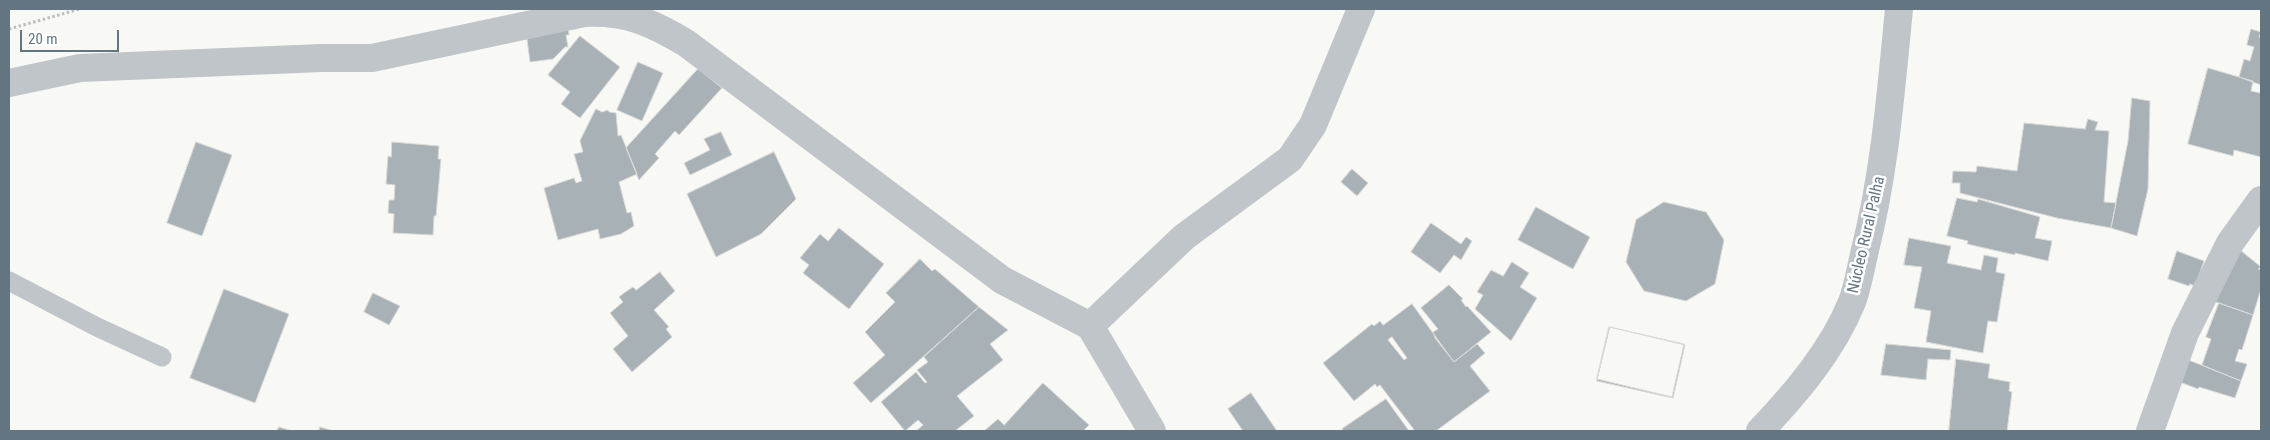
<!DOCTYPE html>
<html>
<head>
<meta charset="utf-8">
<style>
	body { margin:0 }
	#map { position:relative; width:2270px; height:440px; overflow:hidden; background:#f8f8f5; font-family:"Roboto Condensed",sans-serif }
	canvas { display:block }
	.frame { position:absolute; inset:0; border:10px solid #627580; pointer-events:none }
	.scale { position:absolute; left:20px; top:30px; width:99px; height:22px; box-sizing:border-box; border:2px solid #627580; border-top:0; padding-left:6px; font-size:15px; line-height:18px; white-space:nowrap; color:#627580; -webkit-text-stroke:4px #fff; paint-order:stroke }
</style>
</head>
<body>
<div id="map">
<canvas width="2270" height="440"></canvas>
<div class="frame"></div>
<div class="scale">20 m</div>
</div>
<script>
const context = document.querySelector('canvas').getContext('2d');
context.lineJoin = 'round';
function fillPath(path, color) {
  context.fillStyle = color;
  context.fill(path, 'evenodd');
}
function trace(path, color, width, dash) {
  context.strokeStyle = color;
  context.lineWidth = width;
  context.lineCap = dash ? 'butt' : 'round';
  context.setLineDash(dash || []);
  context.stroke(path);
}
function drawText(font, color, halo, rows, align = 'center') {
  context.font = font + ' "Roboto Condensed",sans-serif';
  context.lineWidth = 5;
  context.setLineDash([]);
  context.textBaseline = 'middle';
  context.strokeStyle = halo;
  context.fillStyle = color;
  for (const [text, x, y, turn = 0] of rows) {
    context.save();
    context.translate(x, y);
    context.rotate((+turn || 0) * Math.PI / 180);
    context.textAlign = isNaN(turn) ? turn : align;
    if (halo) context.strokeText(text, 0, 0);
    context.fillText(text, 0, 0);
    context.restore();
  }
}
const building = new Path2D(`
	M568,28l1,7h-3l2,12h-3l-12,12 -23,3 -3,-23z
	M2251,29l10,3 -2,5 2,1v47l-22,-8 5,-18 6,2 4,-14 -7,-2z
	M580,36l40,31 -40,51 -19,-14 9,-12 -22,-17z
	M638,62l25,11 -21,48 -25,-11z
	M2208,68l45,13 -2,10 9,2 1,-4v68l-27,-7 -1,6 -45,-12z
	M698,69l24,19 -43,47 -4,-4 -20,23 4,4 -20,22 -13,-32z
	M2132,98l18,3 -2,88 -11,47 -26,-8 17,-87z
	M596,109l6,3 6,-2 1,2 7,1 2,23 3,-1 16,39 -18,8 8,31 4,-1 3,14 -13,8 -21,5 -2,-10 -40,11 -14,-52 30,-10 2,5 6,-2 -8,-27 9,-2 -3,-11z
	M2088,119l10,3 -3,8 14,1 -5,71 12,1 -5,25 -54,-10 -97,-25v-10h-8l1,-12 23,1 1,-6 40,5 7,-48 61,6z
	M721,132l11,23 -42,20 -6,-12 26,-13 -6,-11z
	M196,142l36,13 -30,81 -35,-13z
	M392,142l47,4 -1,13h3l-5,57h-2l-1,19 -40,-2 1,-19 -6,-1 1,-13h5l1,-15 -9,-1 2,-28 3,1z
	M774,152l22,47 -35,35 -45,23 -29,-63z
	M1352,169l16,14 -11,13 -16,-14z
	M1957,198l20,4 1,-3 62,18 -5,21 17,3 -4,20 -33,-8v2l-48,-11 1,-3 -21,-5z
	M1664,202l42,10 18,28 -9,44 -29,17 -42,-10 -18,-29 10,-42z
	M1536,207l54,30 -17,32 -55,-29z
	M1431,223l30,21 5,-7 6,4 -11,19 -7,-5 -14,18 -29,-21z
	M839,228l45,36 -35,45 -46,-36 6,-8 -9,-7 20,-24 8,7z
	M1909,238l42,8 -4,17 34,7 3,-15 14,3 -2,14 9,2 -8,48 -9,-1 -5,32 -57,-11 5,-31 -17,-3 8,-41 -18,-2z
	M2240,250l21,17 -3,2 3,1v19l-8,26 -46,-16z
	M2177,251l27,10 -9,25 -5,-2 -1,2 -21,-7z
	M920,259l12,12 3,-2 44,38 -108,96 -18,-20 32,-28 -20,-23 30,-30 -9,-9z
	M1512,262l17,11 -9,14 17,11 -26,43 -36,-32 8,-14 -6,-3 14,-22 12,6z
	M660,272l15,19 -21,19 15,17 -3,2 6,8 -40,35 -19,-23 15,-13 -18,-23 13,-11 -4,-5 5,-4 9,-6 3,3z
	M1449,285l14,14 -2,1 5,7 1,-1 24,26 -37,30 -19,-24 -2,-6 5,-3 -17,-21z
	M224,289l65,25 -34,89 -65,-25z
	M373,293l27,13 -11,19 -25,-13z
	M2219,303l34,12 -11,35 -3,-1 -4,12 12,3 -6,17 -39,-16 9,-26 -5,-2z
	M1412,304l42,58 23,-18 8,9 -15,13 20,25 -54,40h-21l-35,-46 -3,2 -2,-3 -21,17 -31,-38 49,-39 2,2 6,-5 3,4zM1392,337l15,21 -3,2 -16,-20z
	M979,307l29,23 -18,14 13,16 -46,36 17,20 -19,15h-39l7,-6 -5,-5 -13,11 -24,-29 35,-30 9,11 2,-1 -10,-12 11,-8 -4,-5z
	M1609,327l75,17 -12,53 -75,-18z
	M1610,327l75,18 -12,53 -76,-17z
	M1886,344l65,6 -1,10 -22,-1 -2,21 -45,-5z
	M2181,357l60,24 -6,17 -36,-11 -1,2 -26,-10z
	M1956,359l34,5 -2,14 22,4 -1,9 3,1 -5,39h-58z
	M1043,383l46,42 -6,6h-99l14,-12 6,6z
	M1251,393l26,38h-34l-15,-22z
	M1386,399l23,32h-66l-1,-2z
	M279,427l13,4h-15z
	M320,427l14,4h-15z`);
const path = new Path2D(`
	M9,29l71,-20`);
const lane = new Path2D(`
	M9,281l88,46 65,30`);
const street = new Path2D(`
	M9,83l71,-15 242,-10h50l212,-45c42,-2 67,9 102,30l316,237 88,46
	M1090,326l94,-89 106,-78 23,-34 48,-116
	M1090,326l62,105
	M1760,431c36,-38 72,-80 92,-129 6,-16 9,-35 13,-52 20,-79 26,-160 34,-241
	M2150,431l35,-98 45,-90 31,-43`);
const streetNames = [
	["Núcleo Rural Palha",1867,235,-77]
];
fillPath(building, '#a8b1b6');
trace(building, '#d9d9d7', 1);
trace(path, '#babec0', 3, [2.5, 2.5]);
trace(lane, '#c0c5c9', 19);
trace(street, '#c0c5c9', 28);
drawText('16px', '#627580', '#fff', streetNames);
</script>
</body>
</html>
